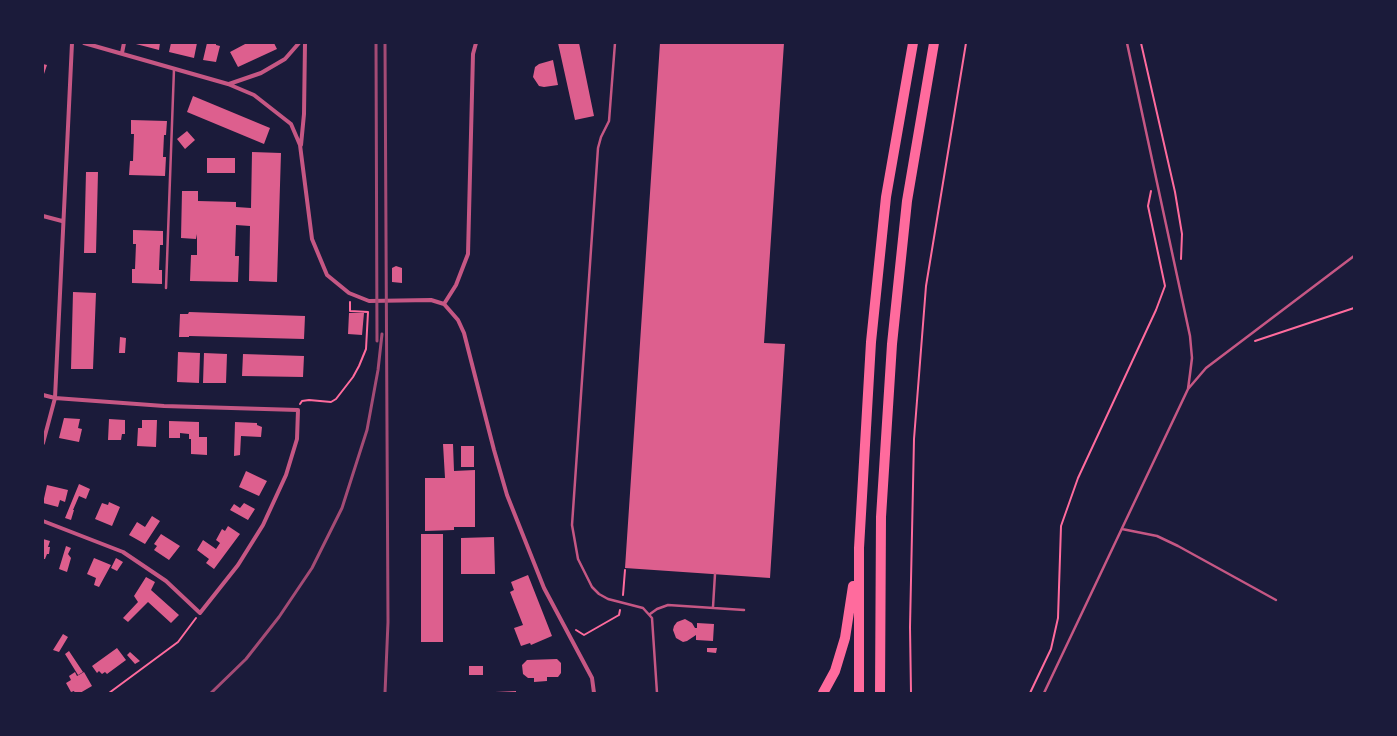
<!DOCTYPE html>
<html>
<head>
<meta charset="utf-8">
<style>
  body { margin:0 }
  #map { position:relative; width:1397px; height:736px; overflow:hidden; background:#1b1b3a; font-family:"Alegreya Sans",sans-serif }
  canvas { display:block }
  .frame { position:absolute; inset:0; border:44px solid #1b1b3a; pointer-events:none }
</style>
</head>
<body>
<div id="map">
<canvas width="1397" height="736"></canvas>
<div class="frame"></div>
</div>
<script>
const c = document.querySelector('canvas').getContext('2d');
c.lineJoin = 'round';
function paint(path, color) { c.fillStyle = color; c.fill(path, 'evenodd'); }
const shape = rows => new Path2D(rows.map(r => 'M' + r).join(''));
function strokePath(path, color, width, dash) { c.strokeStyle = color; c.lineWidth = width; c.lineCap = dash ? 'butt' : 'round'; c.setLineDash(dash || []); c.stroke(path); }
const building = shape([
  [132,43,160,43,159,50],
  [171,43,197,43,194,58,169,52],
  [207,43,216,43,216,45,220,46,216,62,203,60],
  [247,43,274,43,277,49,238,67,230,52],
  [558,43,579,43,594,116,575,120],
  [660,43,784,43,764,343,785,344,770,578,625,568],
  [553,60,558,85,544,87,539,86,533,77,535,67,539,64],
  [43,64,47,65,43,77],
  [193,96,270,128,264,144,187,112],
  [131,120,167,121,166,135,164,135,163,157,166,157,165,176,129,175,130,161,133,161,134,134,131,134],
  [187,131,195,140,185,149,177,139],
  [252,152,281,153,277,282,249,281,250,226,236,225,235,256,239,256,238,282,190,281,191,255,197,255,197,234,196,239,181,238,182,191,198,191,198,201,236,202,236,207,251,208],
  [207,158,235,158,235,173,207,173],
  [86,172,98,172,96,253,84,253],
  [133,230,163,231,163,245,160,245,159,270,162,270,162,284,132,283,132,269,135,269,136,244,133,244],
  [396,266,402,268,402,283,392,282,392,268],
  [73,292,96,293,93,369,71,369],
  [189,312,305,316,304,339,189,336,189,337,179,337,180,314,188,314],
  [349,313,364,313,362,335,348,334],
  [120,337,126,338,125,353,119,353],
  [178,352,200,353,199,383,177,382],
  [204,353,227,354,226,383,203,383],
  [243,354,304,356,303,377,242,376],
  [64,418,80,419,78,428,82,429,79,442,59,438],
  [109,419,125,420,125,434,122,434,121,440,108,440],
  [142,420,157,420,156,447,137,446,138,428,142,428],
  [169,421,199,422,199,437,207,437,207,455,191,454,191,439,189,439,189,434,180,433,180,438,169,438],
  [235,422,257,423,257,425,262,427,261,437,241,436,240,455,234,456],
  [443,444,453,444,454,471,475,470,475,527,454,527,454,530,425,531,425,478,445,478],
  [461,446,474,446,474,467,461,467],
  [246,471,267,481,259,496,239,487],
  [79,484,90,489,86,499,79,496,73,510,74,510,71,520,65,518],
  [47,485,68,490,65,502,60,500,58,507,43,503],
  [109,502,120,507,112,526,95,519,102,503,108,505],
  [244,503,255,509,248,520,230,510,234,504,240,508],
  [152,516,160,521,145,544,129,535,137,522,145,527],
  [228,526,240,534,214,569,206,563,209,559,197,550,203,540,216,549,220,543,216,540,222,529,225,531],
  [161,534,180,546,169,560,154,550,157,546,154,544],
  [421,534,443,534,443,642,421,642],
  [494,537,495,574,461,574,461,538],
  [43,539,50,541,48,547,50,547,49,554,47,554,45,559,43,559],
  [66,546,71,548,68,554,71,558,67,572,59,569],
  [94,558,111,565,99,587,94,585,96,578,87,574],
  [116,558,123,562,117,571,111,568],
  [528,575,552,636,531,645,530,643,521,646,514,628,523,625,510,592,514,590,511,582],
  [146,577,155,582,151,590,179,615,171,623,148,602,128,622,123,618,138,602,134,596],
  [685,619,692,623,695,628,697,628,697,623,714,624,713,641,696,640,696,635,687,641,683,642,676,638,673,630,674,626,677,622],
  [63,634,68,637,59,652,53,650],
  [117,648,126,660,107,674,105,672,102,674,99,671,97,673,92,666],
  [707,648,717,648,716,653,707,652],
  [69,651,83,672,78,675,65,654],
  [130,652,140,661,135,664,127,655],
  [557,659,561,663,561,673,558,677,547,677,547,681,534,682,534,678,528,678,523,674,522,665,527,660],
  [469,666,483,666,483,675,469,675],
  [75,672,77,676,84,672,92,686,80,693,75,693,74,691,71,692,66,683,71,680,69,676],
  [516,691,516,693,495,693,495,692]
]);
const path = shape([
  [1141,43,1175,192,1182,234,1181,259],
  [1255,341,1354,308],
  [300,404,302,401,309,400,331,402,336,399,353,377,359,366,366,349,368,312,350,311,350,302],
  [623,595,625,570],
  [576,630,584,635,619,615,620,610],
  [109,693,178,642,196,618],
  [911,693,910,627,914,439,926,286,966,43],
  [1030,693,1051,649,1058,618,1061,526,1078,478,1156,310,1165,286,1148,206,1151,191]
]);
const service = shape([
  [615,43,609,121,601,137,598,148,572,525,578,559,592,587,599,594,608,599,643,608,652,618,657,693],
  [166,288,174,69],
  [1188,389,1206,368,1354,256],
  [1122,529,1157,536,1178,546,1276,600],
  [713,607,715,574],
  [650,614,657,609,668,605,744,610],
  [1044,693,1188,389,1190,374,1192,358,1190,336,1127,43]
]);
const minor = shape([
  [84,43,228,84,254,95,291,124,300,145,312,239,327,275,349,293,369,301,431,300,444,304],
  [122,53,124,43],
  [229,84,261,73,285,59,299,43],
  [301,145,304,114,305,43],
  [43,216,62,221],
  [444,304,458,320,464,333,494,450,507,495,544,588,592,678,594,693],
  [444,304,456,285,468,254,473,54,476,43],
  [43,395,55,398,164,406,298,410,297,439,286,475,263,525,238,565,200,613,166,581,123,552,43,521],
  [43,443,55,398,72,43]
]);
const motorway = shape([
  [823,693,835,671,845,638,853,586],
  [859,693,859,548,871,342,886,197,913,43],
  [880,693,881,517,892,344,907,201,934,43]
]);
const rail = shape([
  [376,43,377,341],
  [385,43,388,622,385,693],
  [211,693,246,659,279,617,312,568,342,508,367,430,378,370,382,334]
]);
paint(building, '#dd5f8e');
strokePath(path, '#ff6b9d', 2);
strokePath(service, '#c65784', 2.5);
strokePath(minor, '#c65784', 4);
strokePath(motorway, '#ff6b9d', 10);
strokePath(rail, '#a44b75', 3);
</script>
</body>
</html>
